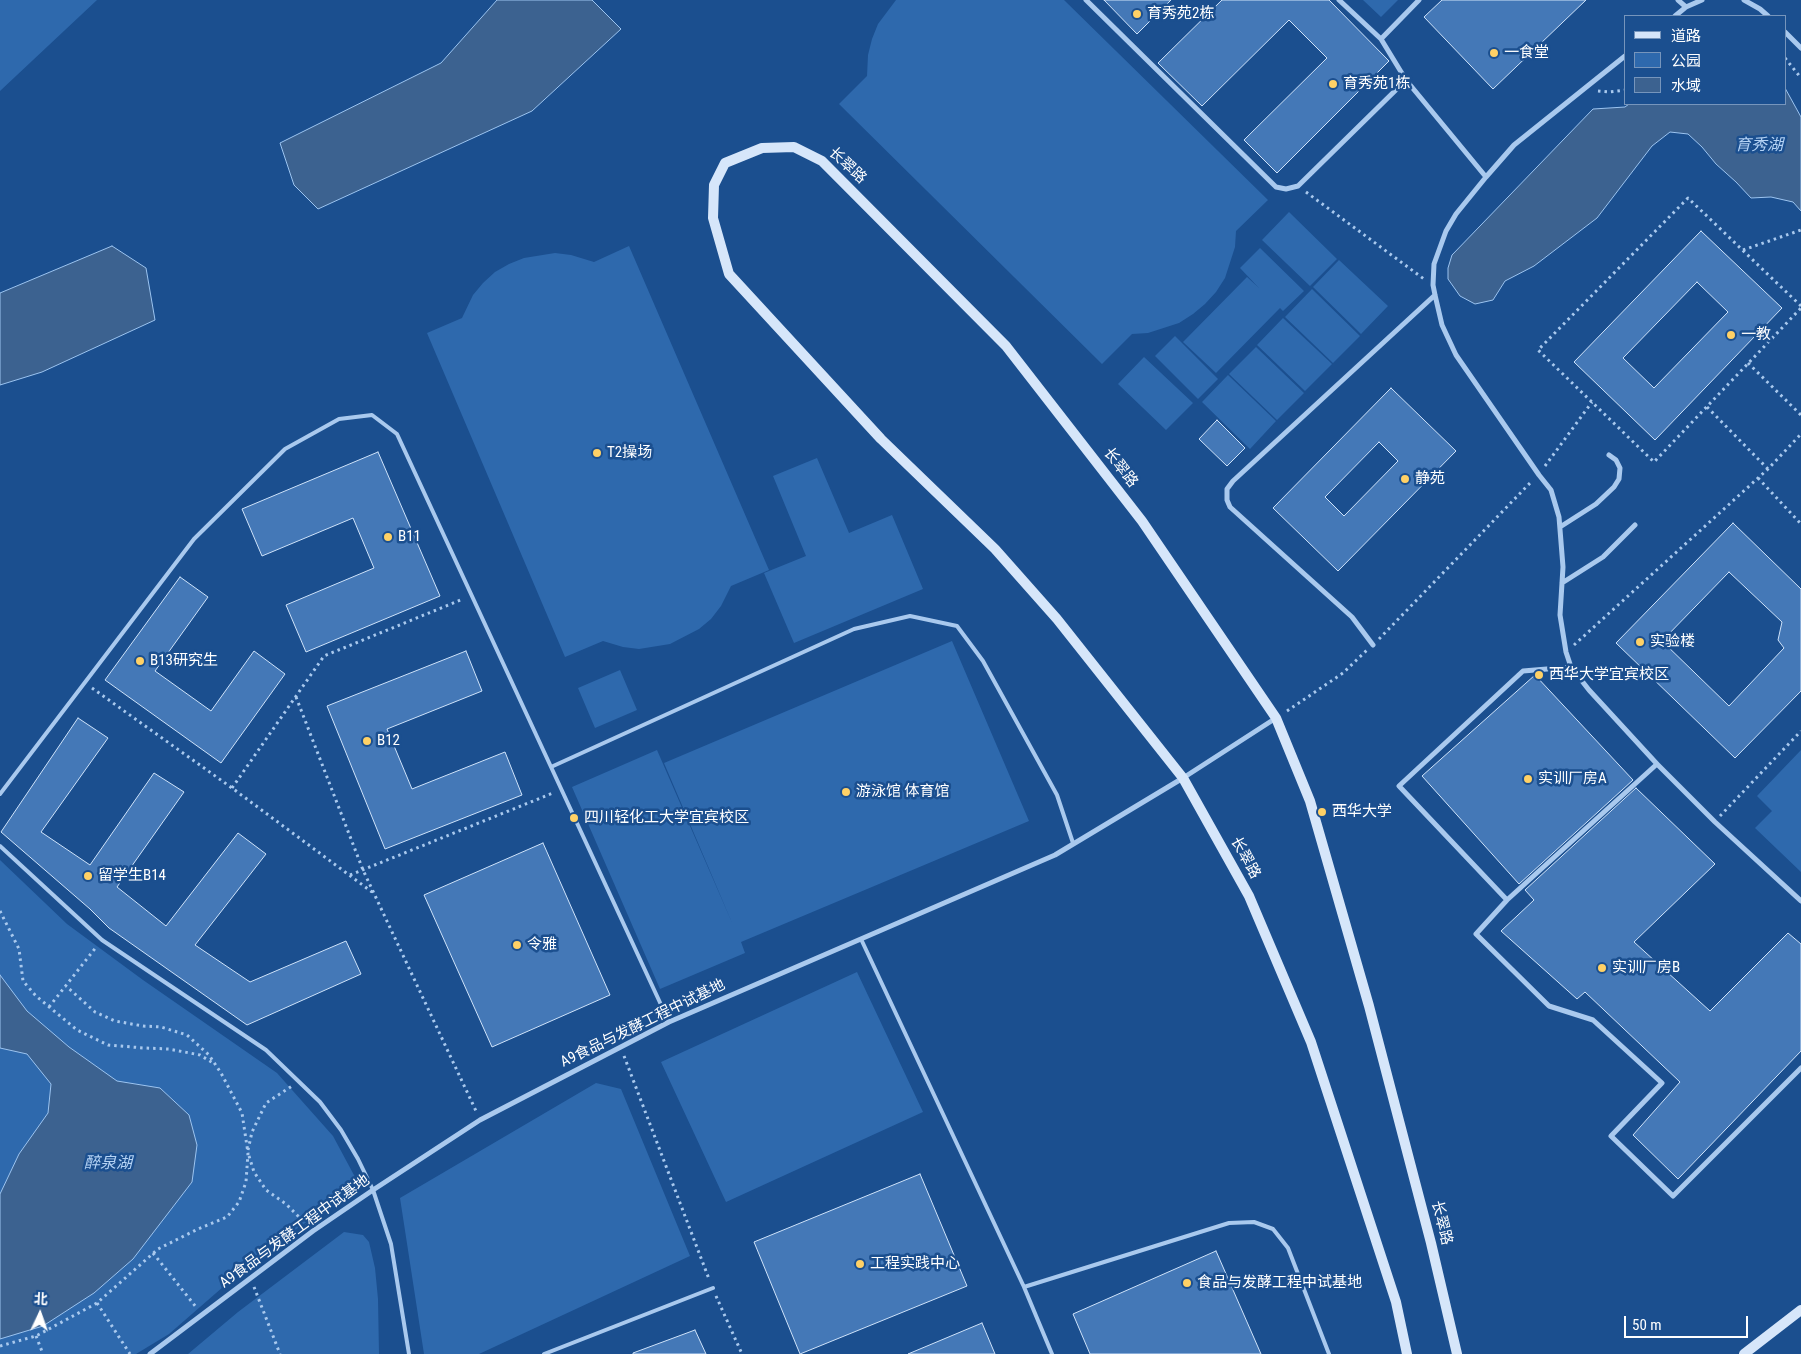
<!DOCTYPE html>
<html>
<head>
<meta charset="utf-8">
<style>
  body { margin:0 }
  #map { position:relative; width:1801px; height:1354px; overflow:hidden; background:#1b4f8f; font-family:"Roboto Condensed","Noto Sans SC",sans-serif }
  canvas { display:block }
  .legend { position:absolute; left:1624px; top:15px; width:162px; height:90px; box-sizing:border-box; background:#1b4f8f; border:1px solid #7695bc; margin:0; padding:6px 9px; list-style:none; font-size:15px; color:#fff }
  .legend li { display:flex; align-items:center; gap:10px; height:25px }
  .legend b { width:25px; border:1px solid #7695bc }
  .north { position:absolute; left:15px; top:1289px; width:50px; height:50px; -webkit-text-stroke:4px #1b4f8f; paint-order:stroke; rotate:3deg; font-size:14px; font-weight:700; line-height:20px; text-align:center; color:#fff }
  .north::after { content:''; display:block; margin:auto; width:18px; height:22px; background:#fff; clip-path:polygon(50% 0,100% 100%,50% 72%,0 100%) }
  .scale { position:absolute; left:1624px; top:1316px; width:124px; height:22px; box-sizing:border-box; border:2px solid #fff; border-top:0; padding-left:6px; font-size:15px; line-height:18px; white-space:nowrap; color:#fff; -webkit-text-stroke:4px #1b4f8f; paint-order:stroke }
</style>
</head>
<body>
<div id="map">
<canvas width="1801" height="1354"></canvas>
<ul class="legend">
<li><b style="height:6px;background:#d6e6fa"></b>道路</li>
<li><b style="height:14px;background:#2e69ad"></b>公园</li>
<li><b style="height:14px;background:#3c6290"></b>水域</li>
</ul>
<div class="north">北</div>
<div class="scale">50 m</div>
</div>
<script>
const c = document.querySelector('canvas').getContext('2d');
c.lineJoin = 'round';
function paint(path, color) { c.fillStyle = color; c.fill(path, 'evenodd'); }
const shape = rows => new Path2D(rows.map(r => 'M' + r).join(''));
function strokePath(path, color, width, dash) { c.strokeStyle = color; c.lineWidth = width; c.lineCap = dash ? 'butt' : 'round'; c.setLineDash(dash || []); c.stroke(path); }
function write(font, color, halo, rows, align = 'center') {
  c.font = font + ' "Roboto Condensed","Noto Sans SC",sans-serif'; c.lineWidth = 5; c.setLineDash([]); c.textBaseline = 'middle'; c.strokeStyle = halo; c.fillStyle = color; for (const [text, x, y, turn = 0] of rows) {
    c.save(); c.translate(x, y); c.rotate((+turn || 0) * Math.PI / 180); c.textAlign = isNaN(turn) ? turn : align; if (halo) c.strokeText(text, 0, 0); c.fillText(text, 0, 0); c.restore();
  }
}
const green = shape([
  [0,0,97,0,0,91],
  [896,0,1064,0,1268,200,1236,231,1235,247,1225,278,1216,292,1205,304,1193,314,1179,323,1148,333,1132,334,1102,364,839,104,867,76,868,55,872,39,878,24],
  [1363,0,1398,0,1381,17],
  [1289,212,1337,259,1310,286,1262,240],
  [629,246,769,570,731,586,721,606,711,619,699,629,670,644,639,649,623,647,603,641,565,657,427,333,462,318,473,295,483,283,495,272,509,264,524,258,555,253,571,255,594,262],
  [1260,248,1304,291,1283,311,1280,308,1216,373,1183,342,1247,277,1259,288,1240,268],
  [1339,260,1388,306,1361,334,1313,287],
  [1312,289,1360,336,1333,363,1285,317],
  [1283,318,1332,364,1305,391,1257,345],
  [1175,336,1218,379,1198,399,1155,356],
  [1256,347,1304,393,1277,420,1229,374],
  [1144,357,1193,403,1166,430,1118,384],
  [1228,375,1276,421,1250,449,1202,402],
  [817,458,849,533,892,515,923,589,794,643,764,573,806,556,773,476],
  [952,641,1029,821,741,942,745,953,660,989,572,787,657,750,733,925,664,763],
  [620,670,637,710,595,728,578,688],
  [1801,750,1801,872,1755,828,1772,811,1757,796],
  [0,860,67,924,143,980,277,1073,333,1136,355,1177,344,1196,262,1253,169,1334,136,1354,0,1354],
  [857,972,923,1112,726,1202,661,1062],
  [596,1083,621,1089,690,1256,479,1354,424,1354,400,1198],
  [344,1232,363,1235,369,1242,375,1268,378,1299,379,1354,188,1354,238,1312]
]);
const water = shape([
  [497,0,592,0,621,29,532,111,318,209,294,185,280,143,441,63,497,0],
  [1785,88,1801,117,1801,211,1793,202,1771,197,1751,198,1736,182,1716,164,1702,147,1688,134,1670,132,1652,146,1597,218,1534,266,1505,281,1493,300,1475,304,1460,296,1448,279,1448,268,1452,255,1593,109,1625,107,1629,104,1785,104,1785,88],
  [112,246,146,268,155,320,42,372,0,385,0,293,112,246],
  [0,975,27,1011,69,1047,117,1081,160,1088,189,1115,197,1145,192,1182,133,1259,94,1293,43,1326,0,1339,0,1194,19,1154,48,1113,51,1084,27,1054,0,1048,0,975]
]);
const building = shape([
  [1104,0,1171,0,1137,34,1104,0],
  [1222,0,1329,0,1389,61,1277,173,1244,140,1327,58,1289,20,1202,106,1158,63,1222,0],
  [1442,0,1586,0,1493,89,1424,17,1442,0],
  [1701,231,1782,308,1655,440,1574,362,1701,231],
  [1697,282,1728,312,1654,388,1623,358,1697,282],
  [1391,388,1456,451,1338,571,1273,508,1391,388],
  [1379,442,1398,461,1344,516,1325,497,1379,442],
  [1217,420,1245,448,1227,466,1199,439,1217,420],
  [378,452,440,596,306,652,286,605,374,568,353,518,262,556,242,509,378,452],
  [1733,523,1801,589,1801,691,1735,758,1616,643,1733,523],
  [1729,572,1782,622,1778,640,1784,648,1729,706,1662,641,1729,572],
  [180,577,208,597,155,671,211,711,254,651,285,674,221,763,105,680,180,577],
  [466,651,482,691,387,729,412,789,505,752,522,795,385,849,327,706,466,651],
  [1535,675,1633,780,1519,884,1422,776,1535,675],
  [78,718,108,738,41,832,90,865,154,773,184,792,117,887,166,926,238,833,266,854,195,945,250,982,346,941,361,974,247,1025,109,928,90,909,1,832,78,718],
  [1636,788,1715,864,1634,942,1710,1011,1788,933,1801,944,1801,1051,1678,1179,1633,1135,1680,1082,1585,992,1577,999,1501,931,1534,900,1525,890,1636,788],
  [543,843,610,995,492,1047,424,895,543,843],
  [920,1174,967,1286,800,1354,754,1242,920,1174],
  [1216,1251,1261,1354,1090,1354,1073,1314,1216,1251],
  [982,1323,995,1354,908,1354,982,1323],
  [695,1330,706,1354,633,1354,633,1353,695,1330]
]);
const path = shape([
  [1785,58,1801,78],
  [1598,91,1609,92,1625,90],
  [1306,192,1424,279],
  [1743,250,1801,230],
  [1801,306,1688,198,1538,350,1654,462,1801,308],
  [1748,363,1801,415],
  [1707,407,1768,469],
  [1545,466,1592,402],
  [1758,478,1801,524],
  [1379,639,1531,482],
  [1574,645,1768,469,1801,434],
  [92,688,232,788,372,892],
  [296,697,363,870,476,1111],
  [1287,711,1343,673,1367,650],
  [232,788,324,656,463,599],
  [1720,816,1801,731],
  [350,875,553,793],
  [0,911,19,949,23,981,36,996,77,1030,108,1045,144,1048,169,1049,200,1055,213,1063],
  [49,1007,97,946],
  [624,1056,709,1279],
  [248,1150,252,1132,266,1103,292,1086],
  [249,1156,254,1172,266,1190,286,1204,306,1224],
  [153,1253,196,1307],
  [254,1287,280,1354],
  [716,1296,742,1354],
  [97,1303,130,1354],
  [36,1336,43,1354],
  [0,1346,36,1336,97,1303,158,1249,198,1229,227,1217,239,1202,246,1182,248,1153,242,1113,221,1073,209,1055,187,1035,161,1027,143,1026,115,1021,95,1012,66,986]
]);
const service = shape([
  [551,767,854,629,910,616,957,626,983,661,1057,795,1073,843],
  [0,794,194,539,285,449,339,419,372,415,397,434,669,1022],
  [0,846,102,940,266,1050,320,1102,341,1130,358,1159,373,1190,391,1244,409,1354],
  [861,939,1024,1287,1052,1354],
  [1024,1287,1229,1223,1254,1222,1273,1229,1288,1248,1329,1354],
  [544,1354,713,1288]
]);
const minor = shape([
  [1086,0,1276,187,1286,189,1298,186,1406,80],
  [1339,0,1381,39,1419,0],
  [1678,0,1686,7],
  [1744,0,1760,9,1768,16],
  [1675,16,1686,7,1702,0],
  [1785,32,1801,48],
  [1381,39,1406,80,1486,177],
  [1625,56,1514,145,1486,177,1456,214,1446,231,1434,264,1433,285,1435,295,1442,325,1456,355,1539,475,1551,490,1559,517,1563,567,1560,615,1566,652,1571,667,1589,690,1657,764,1715,822,1801,901],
  [1560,527,1596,504,1614,487,1619,479,1620,468,1616,460,1609,455],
  [1562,583,1603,557,1635,525],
  [1373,645,1352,617,1230,507,1227,500,1227,489,1233,481,1435,295],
  [1571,667,1523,671,1399,786,1507,900,1476,934,1549,1006,1593,1020,1662,1083,1611,1136,1673,1196,1801,1068],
  [1507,900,1657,764],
  [150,1354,313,1231,373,1190,480,1120,669,1022,1055,855,1183,778,1276,718]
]);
const secondary = shape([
  [1407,1354,1396,1302,1311,1042,1249,896,1183,778,1057,619,995,549,881,439,729,274,713,218,714,185,725,163,762,148,794,147,822,161,1006,346,1142,521,1276,718,1310,801,1369,1006,1431,1243,1457,1354],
  [1744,1354,1801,1310]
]);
const markers = [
  [1137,14,5,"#ffd166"],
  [1494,53,5,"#ffd166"],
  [1333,84,5,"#ffd166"],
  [1731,335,5,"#ffd166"],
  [597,453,5,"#ffd166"],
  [1405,479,5,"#ffd166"],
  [388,537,5,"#ffd166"],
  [1640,642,5,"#ffd166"],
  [140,661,5,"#ffd166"],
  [1539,675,5,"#ffd166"],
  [367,741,5,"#ffd166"],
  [1528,779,5,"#ffd166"],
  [846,792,5,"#ffd166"],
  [1322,812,5,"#ffd166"],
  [574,818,5,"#ffd166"],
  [88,876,5,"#ffd166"],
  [517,945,5,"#ffd166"],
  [1602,968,5,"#ffd166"],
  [860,1264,5,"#ffd166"],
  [1187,1283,5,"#ffd166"]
];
const poiNames = [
  ["育秀苑2栋",1147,14],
  ["一食堂",1504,53],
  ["育秀苑1栋",1343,84],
  ["一教",1741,335],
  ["T2操场",607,453],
  ["静苑",1415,479],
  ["B11",398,537],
  ["实验楼",1650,642],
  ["B13研究生",150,661],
  ["西华大学宜宾校区",1549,675],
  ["B12",377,741],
  ["实训厂房A",1538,779],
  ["游泳馆 体育馆",856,792],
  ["西华大学",1332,812],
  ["四川轻化工大学宜宾校区",584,818],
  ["留学生B14",98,876],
  ["令雅",527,945],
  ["实训厂房B",1612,968],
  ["工程实践中心",870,1264],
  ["食品与发酵工程中试基地",1197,1283]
];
const streetNames = [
  ["长翠路",847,166,43],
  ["长翠路",1120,468,52],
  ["长翠路",1245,858,61],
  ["A9食品与发酵工程中试基地",643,1024,-26],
  ["长翠路",1441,1223,76],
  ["A9食品与发酵工程中试基地",295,1232,-36]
];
const waterNames = [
  ["育秀湖",1759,146],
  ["醉泉湖",108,1164]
];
paint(green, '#2e69ad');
paint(water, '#3c6290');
strokePath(water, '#9cc4f0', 1);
paint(building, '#4478b7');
strokePath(building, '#cfe3fa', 1);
strokePath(path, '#a9c9ee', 3, [2.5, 4]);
strokePath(service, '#a9c9ee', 4);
strokePath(minor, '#a9c9ee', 5);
strokePath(secondary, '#d6e6fa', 10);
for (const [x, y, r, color] of markers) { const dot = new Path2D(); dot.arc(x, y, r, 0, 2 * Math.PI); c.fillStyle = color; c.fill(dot); strokePath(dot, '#1b4f8f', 2); }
write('15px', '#fff', '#1b4f8f', poiNames, 'left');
write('15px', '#fff', '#1b4f8f', streetNames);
write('italic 16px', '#b5d3f5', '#1b4f8f', waterNames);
</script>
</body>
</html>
